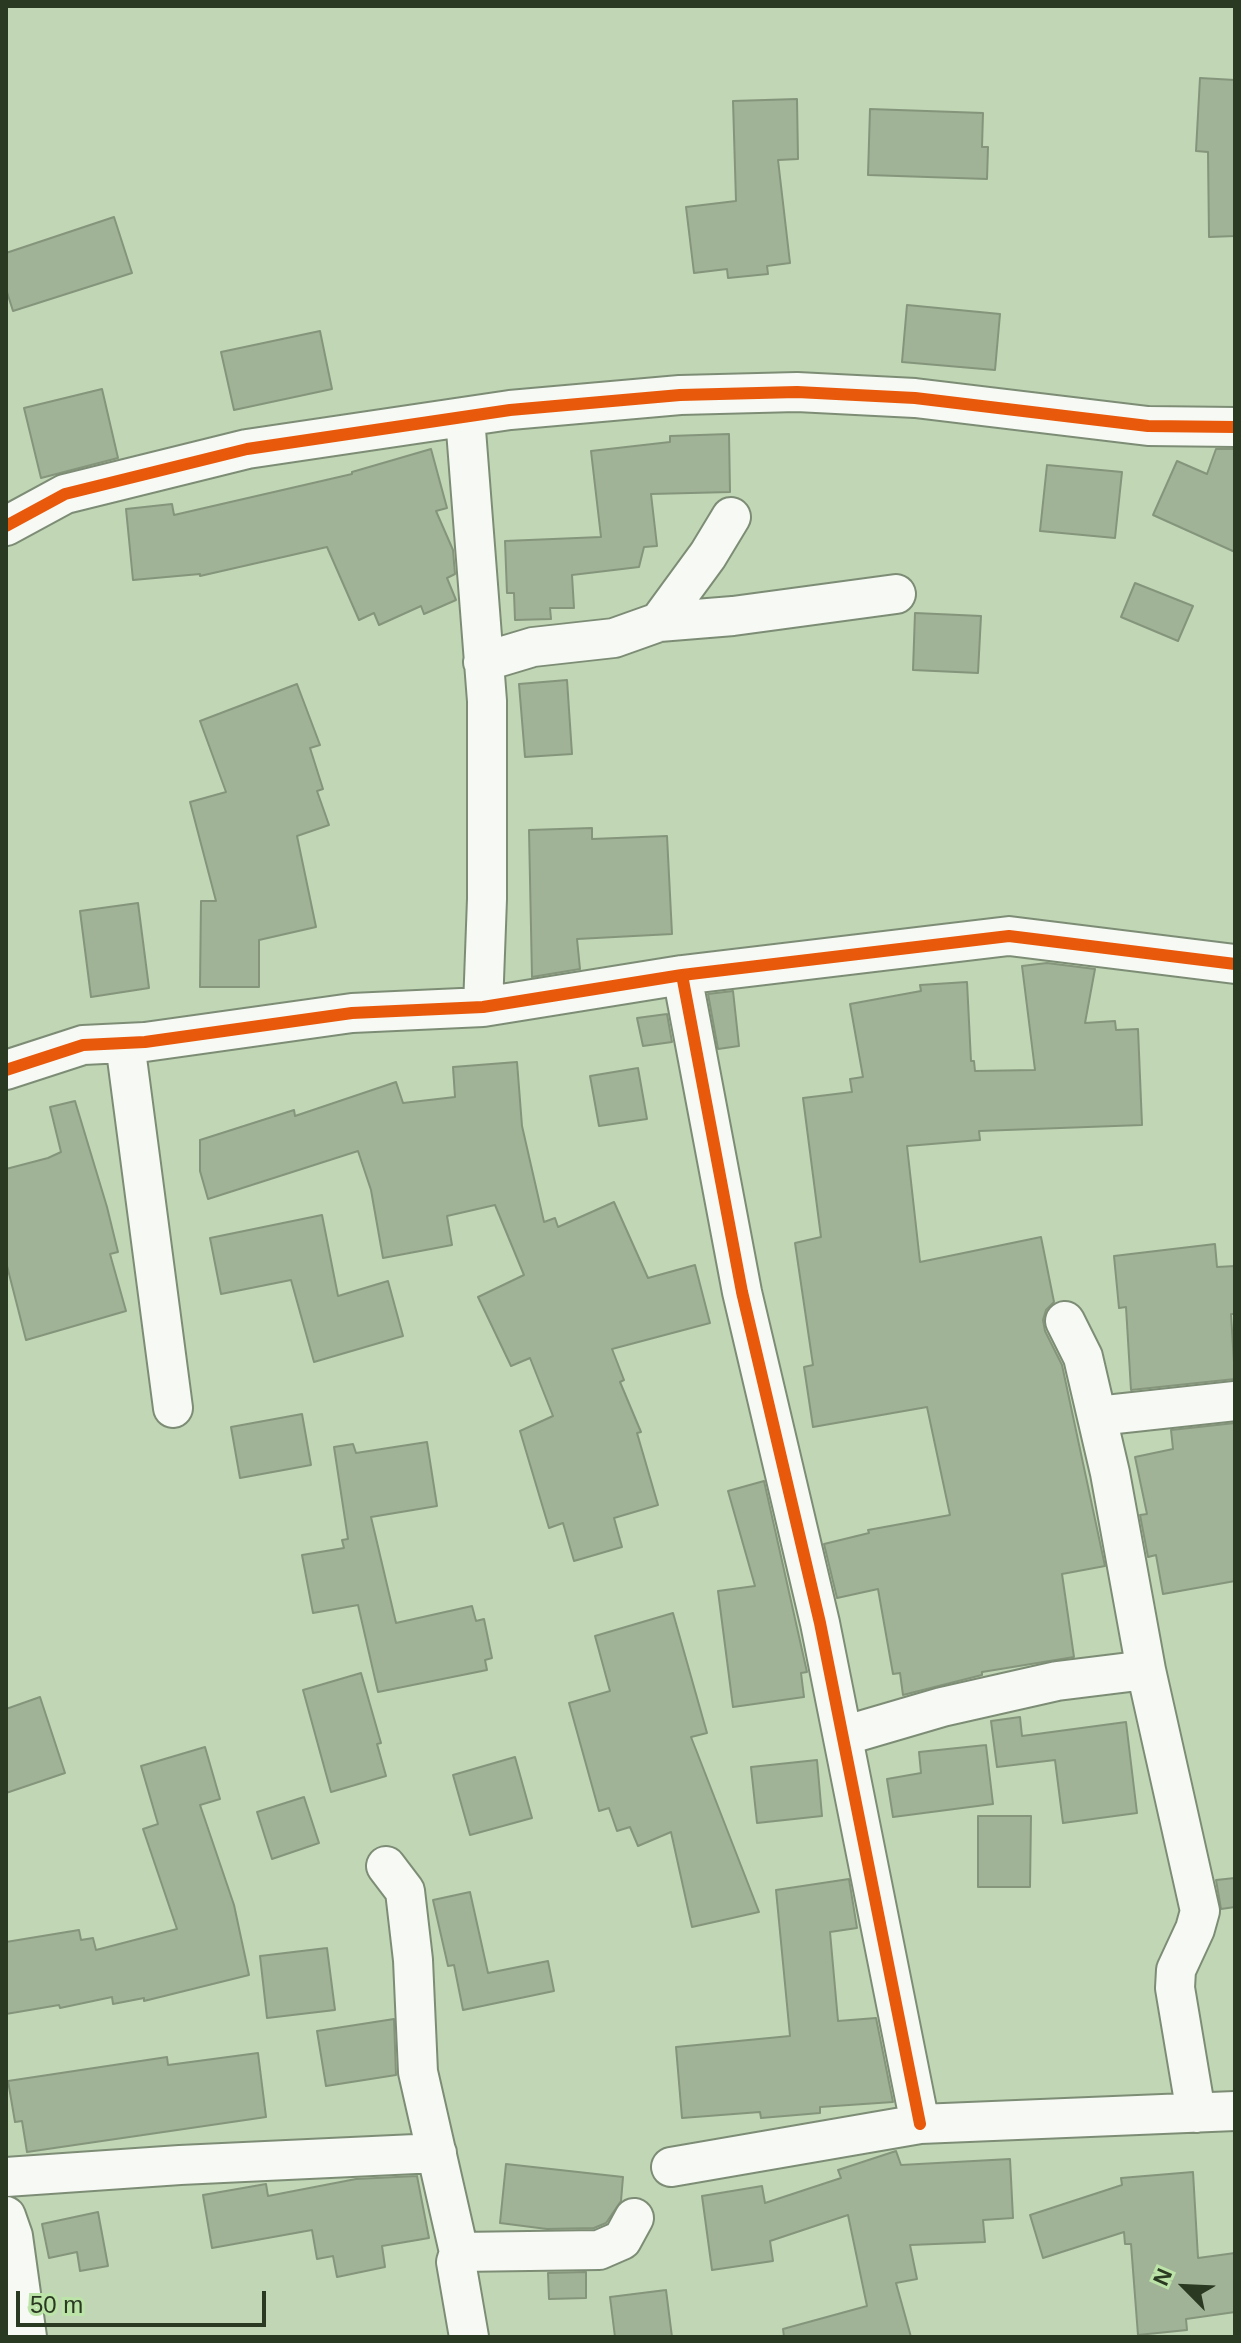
<!DOCTYPE html>
<html>
<head>
<meta charset="utf-8">
<style>
  body { margin:0 }
  #map { position:relative; width:1241px; height:2343px; overflow:hidden; background:#c0d6b5; font-family:Helvetica,sans-serif }
  canvas { display:block }
  .frame { position:absolute; inset:0; border:8px solid #2a3921; pointer-events:none }
  .north { position:absolute; left:1145px; top:2247px; width:80px; height:80px; -webkit-text-stroke:6px #bce3a8; paint-order:stroke; rotate:294deg; font-size:22px; font-weight:700; line-height:32px; text-align:center; color:#2a3921 }
  .north::after { content:''; display:block; margin:auto; width:28px; height:36px; background:#2a3921; clip-path:polygon(50% 0,100% 100%,50% 72%,0 100%) }
  .scale { position:absolute; left:16px; top:2291px; width:250px; height:36px; box-sizing:border-box; border:4px solid #2a3921; border-top:0; padding-left:10px; font-size:24px; line-height:28px; white-space:nowrap; color:#2a3921; -webkit-text-stroke:6px #bce3a8; paint-order:stroke }
</style>
</head>
<body>
<div id="map">
<canvas width="1241" height="2343"></canvas>
<div class="frame"></div>
<div class="north">N</div>
<div class="scale">50 m</div>
</div>
<script>
const c = document.querySelector('canvas').getContext('2d');
c.lineJoin = 'round';
function paint(path, color) { c.fillStyle = color; c.fill(path, 'evenodd'); }
const shape = rows => new Path2D(rows.map(r => 'M' + r).join(''));
function strokePath(path, color, width, dash) { c.strokeStyle = color; c.lineWidth = width; c.lineCap = dash ? 'butt' : 'round'; c.setLineDash(dash || []); c.stroke(path); }
const building = shape([
  [1200,78,1235,80,1235,236,1209,237,1208,152,1196,151,1200,78],
  [797,99,798,159,778,160,790,263,767,266,768,274,728,278,727,269,694,273,686,207,736,201,733,101,797,99],
  [870,109,983,113,982,147,988,147,987,179,868,175,870,109],
  [114,217,132,273,13,311,6,289,6,253,114,217],
  [907,305,1000,314,995,370,902,362,907,305],
  [320,331,332,389,234,410,221,352,320,331],
  [102,389,118,458,41,478,24,408,102,389],
  [729,434,730,492,651,494,657,546,644,547,639,567,572,575,574,608,550,608,551,619,515,620,514,593,507,593,505,541,601,537,591,451,670,442,670,436,729,434],
  [431,449,447,508,436,511,453,550,455,574,447,578,456,600,424,614,421,606,379,625,374,613,359,620,327,547,200,576,200,574,133,580,126,509,172,504,174,515,352,474,352,472,431,449],
  [1216,449,1235,449,1235,552,1153,515,1177,461,1207,474,1216,449],
  [1047,465,1122,472,1115,538,1040,531,1047,465],
  [1135,583,1193,606,1178,641,1121,617,1135,583],
  [915,613,981,616,978,673,913,670,915,613],
  [567,680,572,754,525,757,519,684,567,680],
  [297,684,320,745,310,748,323,789,317,791,329,825,297,836,316,927,259,940,259,987,200,987,201,901,216,901,190,802,226,792,200,721,297,684],
  [592,828,592,839,667,836,672,934,577,939,580,969,532,977,529,830,592,828],
  [138,903,149,988,91,997,80,911,138,903],
  [1047,963,1095,969,1085,1023,1115,1021,1116,1030,1138,1029,1142,1125,979,1131,980,1140,907,1146,920,1262,1041,1237,1054,1302,1046,1310,1043,1320,1045,1331,1062,1365,1105,1566,1062,1574,1074,1657,982,1672,982,1675,903,1695,900,1673,893,1674,878,1589,837,1598,824,1544,869,1533,868,1530,950,1515,927,1407,813,1427,804,1367,813,1365,795,1243,821,1237,803,1098,852,1092,850,1079,863,1077,850,1004,921,991,920,985,967,982,971,1061,974,1061,975,1071,1035,1070,1022,966,1047,963],
  [733,991,739,1046,718,1049,708,994,733,991],
  [667,1014,672,1042,643,1046,637,1018,667,1014],
  [517,1062,522,1126,544,1222,555,1218,558,1227,614,1202,648,1278,695,1265,710,1323,612,1349,624,1380,620,1382,641,1432,637,1433,658,1505,614,1518,622,1547,574,1561,563,1523,549,1528,520,1431,553,1416,530,1358,511,1366,478,1297,524,1275,495,1205,447,1216,452,1245,383,1258,371,1190,358,1151,208,1199,200,1171,200,1140,294,1110,295,1116,396,1082,403,1103,455,1097,453,1067,517,1062],
  [638,1068,647,1119,599,1126,590,1076,638,1068],
  [75,1101,107,1207,118,1252,110,1254,126,1311,26,1340,6,1262,6,1169,48,1158,61,1152,50,1107,75,1101],
  [322,1215,338,1296,388,1281,403,1336,314,1362,291,1280,221,1294,210,1238,322,1215],
  [1215,1244,1217,1267,1235,1266,1235,1314,1231,1314,1235,1379,1131,1390,1126,1307,1119,1308,1114,1256,1215,1244],
  [302,1414,311,1465,240,1478,231,1427,302,1414],
  [1235,1423,1235,1581,1163,1594,1156,1555,1148,1557,1140,1515,1147,1514,1135,1457,1173,1449,1171,1430,1235,1423],
  [427,1442,437,1506,371,1517,396,1623,472,1606,476,1621,484,1619,492,1658,485,1660,487,1670,378,1692,358,1605,313,1613,302,1555,344,1548,342,1540,348,1539,334,1447,353,1444,356,1453,427,1442],
  [764,1481,807,1672,801,1673,804,1697,733,1707,718,1591,755,1586,728,1491,764,1481],
  [673,1613,707,1733,691,1737,759,1912,692,1927,671,1832,638,1846,630,1827,617,1831,609,1808,599,1811,569,1703,610,1691,595,1636,673,1613],
  [361,1673,381,1743,377,1744,386,1776,331,1792,303,1690,361,1673],
  [40,1697,65,1773,6,1793,6,1709,40,1697],
  [1020,1717,1022,1736,1126,1722,1137,1813,1063,1823,1055,1760,997,1767,991,1721,1020,1717],
  [986,1745,993,1804,893,1817,887,1779,921,1773,919,1752,986,1745],
  [205,1747,220,1799,200,1805,234,1905,249,1975,144,2001,144,1998,113,2004,112,1997,60,2008,59,2005,6,2014,6,1942,79,1930,81,1940,93,1938,96,1950,177,1929,143,1829,158,1824,141,1766,205,1747],
  [515,1757,532,1818,470,1835,453,1775,515,1757],
  [817,1760,822,1816,757,1823,751,1767,817,1760],
  [304,1797,319,1843,272,1859,257,1812,304,1797],
  [978,1816,1031,1816,1030,1887,978,1887,978,1816],
  [1235,1878,1235,1907,1221,1909,1216,1880,1235,1878],
  [849,1879,857,1928,830,1932,838,2021,876,2018,893,2102,820,2107,820,2113,761,2118,760,2112,682,2118,676,2047,790,2036,776,1890,849,1879],
  [470,1892,488,1973,548,1961,554,1991,463,2010,454,1965,448,1966,433,1900,470,1892],
  [327,1948,335,2010,267,2018,260,1956,327,1948],
  [394,2019,396,2075,326,2086,317,2031,394,2019],
  [258,2053,266,2117,27,2152,22,2121,15,2122,8,2081,167,2057,168,2065,258,2053],
  [896,2151,901,2165,1010,2159,1013,2218,983,2220,985,2242,910,2245,917,2279,896,2283,911,2337,784,2337,783,2329,867,2306,848,2215,770,2241,773,2261,712,2270,702,2196,762,2186,765,2203,841,2178,838,2170,896,2151],
  [506,2164,623,2177,621,2201,606,2223,594,2228,547,2229,500,2223,506,2164],
  [1193,2172,1198,2258,1235,2253,1235,2312,1186,2319,1187,2330,1138,2335,1131,2244,1125,2244,1124,2232,1043,2258,1030,2215,1122,2185,1121,2178,1193,2172],
  [417,2176,429,2238,382,2246,385,2267,337,2277,333,2256,317,2259,312,2230,212,2248,203,2195,266,2184,268,2196,356,2179,417,2176],
  [98,2212,108,2266,80,2271,77,2252,49,2258,42,2224,98,2212],
  [586,2272,586,2298,549,2299,548,2273,586,2272],
  [666,2290,672,2337,615,2337,610,2297,666,2290]
]);
const minor = shape([
  [465,417,487,701,487,899,483,1007],
  [6,526,65,494,247,449,510,410,680,395,797,392,915,398,1148,426,1235,427],
  [659,622,733,616,896,594],
  [483,662,533,647,614,638,659,622,708,555,731,517],
  [682,975,742,1292,820,1623,920,2124],
  [125,1043,173,1408],
  [6,1070,83,1045,145,1042,352,1013,483,1007,682,975,1009,936,1235,964],
  [1065,1321,1083,1357,1110,1473,1146,1670,1200,1911,1195,1929,1176,1970,1175,1988,1196,2113],
  [1097,1416,1235,1401],
  [843,1736,942,1707,1057,1681,1146,1670],
  [386,1866,405,1891,413,1960,418,2072,459,2252,456,2262,469,2337],
  [671,2167,920,2124,1235,2111],
  [6,2177,180,2165,437,2153],
  [6,2216,13,2236,27,2337],
  [459,2252,599,2250,622,2240,634,2218]
]);
const cycleway = shape([
  [6,526,65,494,247,449,510,410,680,395,797,392,915,398,1148,426,1235,427],
  [682,975,742,1292,820,1623,920,2124],
  [6,1070,83,1045,145,1042,352,1013,483,1007,682,975,1009,936,1235,964]
]);
paint(building, '#a0b397');
strokePath(building, '#84957b', 2);
strokePath(minor, '#7d8d75', 42);
strokePath(minor, '#f6f9f4', 38);
strokePath(cycleway, '#e8590c', 12);
</script>
</body>
</html>
